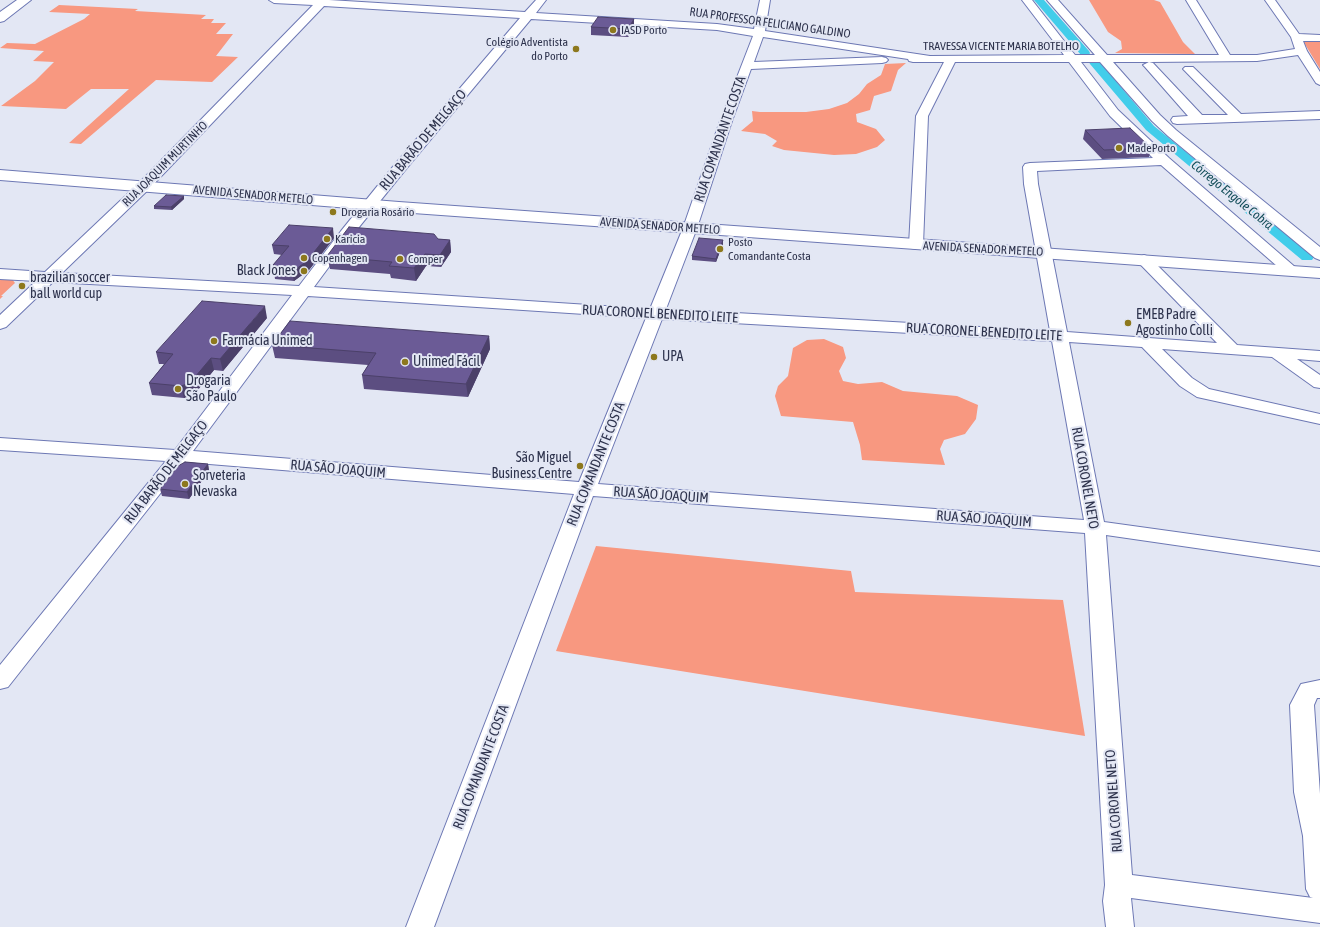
<!DOCTYPE html>
<html>
<head>
<meta charset="utf-8">
<style>
  body { margin:0 }
  canvas { display:block; background:#e3e7f4 }
</style>
</head>
<body>
<canvas width="1320" height="927"></canvas>
<script>
const c = document.querySelector('canvas').getContext('2d');
c.lineJoin = 'round';
function paint(path, color) { c.fillStyle = color; c.fill(path, 'evenodd'); }
const shape = rows => new Path2D(rows.map(r => 'M' + r).join(''));
function strokePath(path, color, width, dash) { c.strokeStyle = color; c.lineWidth = width; c.lineCap = dash ? 'butt' : 'round'; c.setLineDash(dash || []); c.stroke(path); }
function write(font, color, halo, rows, align = 'center') {
  c.font = font + ' "Asap Condensed",sans-serif'; c.lineWidth = 4; c.setLineDash([]); c.textBaseline = 'middle'; c.strokeStyle = halo; c.fillStyle = color; for (const [text, x, y, turn = 0] of rows) {
    c.save(); c.translate(x, y); c.rotate((+turn || 0) * Math.PI / 180); c.textAlign = isNaN(turn) ? turn : align; if (halo) c.strokeText(text, 0, 0); c.fillText(text, 0, 0); c.restore();
  }
}
const green = shape([
  [1089,0,1154,0,1160,2,1183,42,1195,54,1115,53,1122,49,1121,41,1108,32],
  [59,5,138,9,135,11,206,15,201,19,214,19,211,23,226,23,216,34,233,34,216,56,238,57,212,82,156,80,81,144,69,143,129,89,91,89,66,109,1,106,35,81,54,62,33,61,44,51,0,48,7,43,35,44,84,19,90,14,49,12],
  [1320,40,1320,69,1303,41],
  [906,63,898,70,891,91,874,96,870,110,856,114,857,122,876,129,885,140,877,147,856,154,834,155,784,150,772,146,777,141,765,134,741,131,753,121,752,111,760,112,806,112,829,109,847,103,859,94,867,84,881,75,885,64],
  [0,278,12,279,15,283,1,296,3,296,0,299],
  [824,339,843,347,846,358,839,371,843,381,858,384,882,382,903,391,957,396,978,405,976,419,965,434,944,440,940,449,945,465,862,460,860,445,853,422,781,416,775,396,778,386,788,376,793,348,807,340],
  [596,546,851,571,855,592,1063,600,1085,736,556,651]
]);
const canal = shape([
  [1034,0,1044,0,1089,51,1090,53,1089,55,1081,55,1034,0],
  [1094,59,1098,60,1154,126,1312,254,1314,257,1312,260,1302,260,1146,130,1090,64,1089,62,1094,59]
]);
const minor = shape([
  [269,0,329,0,525,12,536,0,546,0,536,13,717,24,754,29,760,0,770,0,765,31,930,56,1064,55,1022,0,1032,0,1075,55,1095,55,1047,0,1058,0,1107,55,1219,55,1186,0,1196,0,1230,55,1257,55,1295,49,1291,37,1265,0,1275,0,1299,34,1320,35,1320,41,1303,41,1307,51,1320,72,1320,85,1316,83,1298,55,1257,61,1149,62,1153,63,1202,115,1228,115,1185,71,1183,69,1185,67,1193,67,1241,114,1320,111,1320,119,1177,124,1173,123,1171,120,1173,117,1188,116,1145,67,1143,65,1149,62,1113,62,1160,115,1176,130,1320,247,1320,260,1315,258,1168,136,1152,121,1100,62,1081,62,1118,110,1169,158,1295,267,1298,270,1295,273,1290,275,1285,273,1161,165,1037,171,1038,184,1067,332,1217,343,1139,263,1136,260,1139,257,1144,255,1149,257,1237,345,1320,351,1320,361,1297,359,1320,375,1320,388,1314,387,1272,357,1162,349,1192,378,1209,389,1320,414,1320,424,1197,397,1180,386,1142,347,1069,342,1104,522,1320,552,1320,566,1106,535,1132,875,1313,898,1310,897,1306,889,1303,836,1294,792,1290,705,1301,684,1320,680,1320,698,1317,698,1314,705,1320,794,1320,923,1131,898,1134,927,1106,927,1103,901,1105,885,1085,533,593,496,434,927,406,927,574,494,185,462,8,687,0,689,0,665,166,461,0,450,0,438,175,450,292,295,53,282,6,327,0,329,0,315,36,281,0,279,0,269,45,272,139,183,313,5,274,3,269,0],
  [324,6,520,18,396,163,341,231,299,286,62,273,149,189,324,6],
  [531,19,717,30,753,36,720,121,683,228,650,309,314,287,351,237,406,169,531,19],
  [763,37,908,59,909,61,913,62,944,62,916,116,909,245,911,248,916,249,921,248,923,245,928,116,955,62,1069,62,1110,116,1153,158,1030,163,1025,164,1023,167,1024,184,1050,331,666,309,697,228,732,121,751,69,882,63,886,62,888,60,886,58,882,57,754,62,763,37],
  [308,296,646,318,579,482,193,451,308,296],
  [662,319,1052,341,1084,520,598,484,662,319]
]);
const major = shape([
  [17,0,31,0,4,21,0,22,0,12,17,0],
  [0,170,399,202,1320,268,1320,278,399,212,0,180,0,170]
]);
const wall = shape([
  [634,19,634,27,628,37,591,35,591,27],
  [1085,130,1151,148,1149,157,1102,159,1083,139],
  [184,196,184,199,172,210,154,209,154,206],
  [334,238,309,270,294,281,275,279,273,265,282,255,274,254,272,245],
  [438,239,450,240,451,252,441,267,426,266,416,281,391,278,390,274,330,269,327,256],
  [723,240,723,244,716,262,692,260,692,256],
  [267,318,223,371,214,370,193,396,184,398,152,395,149,383,164,364,159,364,156,352],
  [489,336,490,349,468,397,364,389,362,375,368,365,275,358,272,345],
  [208,464,209,471,189,499,162,496,160,489]
]);
const shadedWall = shape([
  [634,19,634,27,628,37,628,29],
  [184,196,184,199,172,210,171,207],
  [333,228,334,238,309,270,294,281,292,272],
  [450,240,451,252,441,267,440,255],
  [723,240,723,244,716,262,716,259],
  [425,254,426,266,416,281,414,268],
  [265,306,267,318,223,371,220,359],
  [489,336,490,349,468,397,466,384],
  [211,358,214,370,193,396,184,398,181,386],
  [208,464,209,471,189,499,187,492]
]);
const building = shape([
  [598,17,634,19,628,29,591,27,598,17],
  [1130,128,1151,148,1104,150,1085,130,1130,128],
  [166,195,184,196,171,207,154,206,166,195],
  [289,225,333,228,307,261,292,272,273,270,277,266,273,265,289,246,272,245,289,225],
  [349,227,434,234,438,239,450,240,440,255,425,254,414,268,389,266,392,262,327,256,349,227],
  [699,238,723,240,716,259,692,256,699,238],
  [202,301,265,306,220,359,211,358,190,383,181,386,149,383,173,354,156,352,202,301],
  [290,321,489,336,466,384,362,375,376,353,272,345,290,321],
  [185,462,208,464,187,492,160,489,178,466,185,462]
]);
const markers = [
  [613,30,4,"#8d781d"],
  [576,49,4,"#8d781d"],
  [1119,148,4,"#8d781d"],
  [333,212,4,"#8d781d"],
  [327,239,4,"#8d781d"],
  [720,249,4,"#8d781d"],
  [304,258,4,"#8d781d"],
  [400,259,4,"#8d781d"],
  [304,271,4,"#8d781d"],
  [22,286,4,"#8d781d"],
  [1128,323,4,"#8d781d"],
  [214,341,4,"#8d781d"],
  [654,357,4,"#8d781d"],
  [405,362,4,"#8d781d"],
  [178,389,4,"#8d781d"],
  [580,466,4,"#8d781d"],
  [185,484,4,"#8d781d"]
];
const farStreetnames = [
  ["RUA PROFESSOR FELICIANO GALDINO",770,23,8],
  ["TRAVESSA VICENTE MARIA BOTELHO",1001,46],
  ["RUA JOAQUIM MURTINHO",165,164,-45],
  ["AVENIDA SENADOR METELO",253,195,5],
  ["AVENIDA SENADOR METELO",660,226,4],
  ["AVENIDA SENADOR METELO",983,249,3]
];
const farPoinames = [
  ["IASD Porto",621,30],
  ["Colégio Adventista",568,42,"right"],
  ["do Porto",568,56,"right"],
  ["MadePorto",1127,148],
  ["Drogaria Rosário",341,212],
  ["Karicia",335,239],
  ["Posto",728,242],
  ["Comandante Costa",728,256],
  ["Copenhagen",312,258],
  ["Comper",408,259]
];
const farWaternames = [
  ["Córrego Engole Cobra",1232,195,39]
];
const streetNames = [
  ["RUA COMANDANTE COSTA",720,139,-71],
  ["RUA BARÃO DE MELGAÇO",423,140,-50],
  ["RUA CORONEL BENEDITO LEITE",660,314,3],
  ["RUA CORONEL BENEDITO LEITE",984,332,3],
  ["RUA COMANDANTE COSTA",596,464,-68],
  ["RUA SÃO JOAQUIM",338,469,5],
  ["RUA BARÃO DE MELGAÇO",166,472,-52],
  ["RUA CORONEL NETO",1085,478,80],
  ["RUA SÃO JOAQUIM",661,495,4],
  ["RUA SÃO JOAQUIM",984,519,4],
  ["RUA COMANDANTE COSTA",481,767,-69],
  ["RUA CORONEL NETO",1114,801,-94]
];
const poiNames = [
  ["Black Jones",296,271,"right"],
  ["brazilian soccer",30,278],
  ["ball world cup",30,294],
  ["EMEB Padre",1136,315],
  ["Agostinho Colli",1136,331],
  ["Farmácia Unimed",222,341],
  ["UPA",662,357],
  ["Unimed Fácil",413,362],
  ["Drogaria",186,381],
  ["São Paulo",186,397],
  ["São Miguel",572,458,"right"],
  ["Business Centre",572,474,"right"],
  ["Sorveteria",193,476],
  ["Nevaska",193,492]
];
paint(green, '#f89880');
paint(canal, '#42cdea');
strokePath(minor, '#6d78b4', 2);
strokePath(major, '#6d78b4', 2);
paint(minor, '#fff');
paint(major, '#fff');
paint(wall, '#5c4e81');
paint(shadedWall, '#4b4069');
paint(building, '#6b5b96');
strokePath(building, '#4b4069', 1);
for (const [x, y, r, color] of markers) { const dot = new Path2D(); dot.arc(x, y, r, 0, 2 * Math.PI); c.fillStyle = color; c.fill(dot); strokePath(dot, '#e3e7f4', 1.5); }
write('12px', '#2e334d', '#e3e7f4', farStreetnames);
write('12px', '#2e334d', '#e3e7f4', farPoinames, 'left');
write('italic 13px', '#144e5a', '#e3e7f4', farWaternames);
write('14px', '#2e334d', '#e3e7f4', streetNames);
write('14px', '#2e334d', '#e3e7f4', poiNames, 'left');
</script>
</body>
</html>
